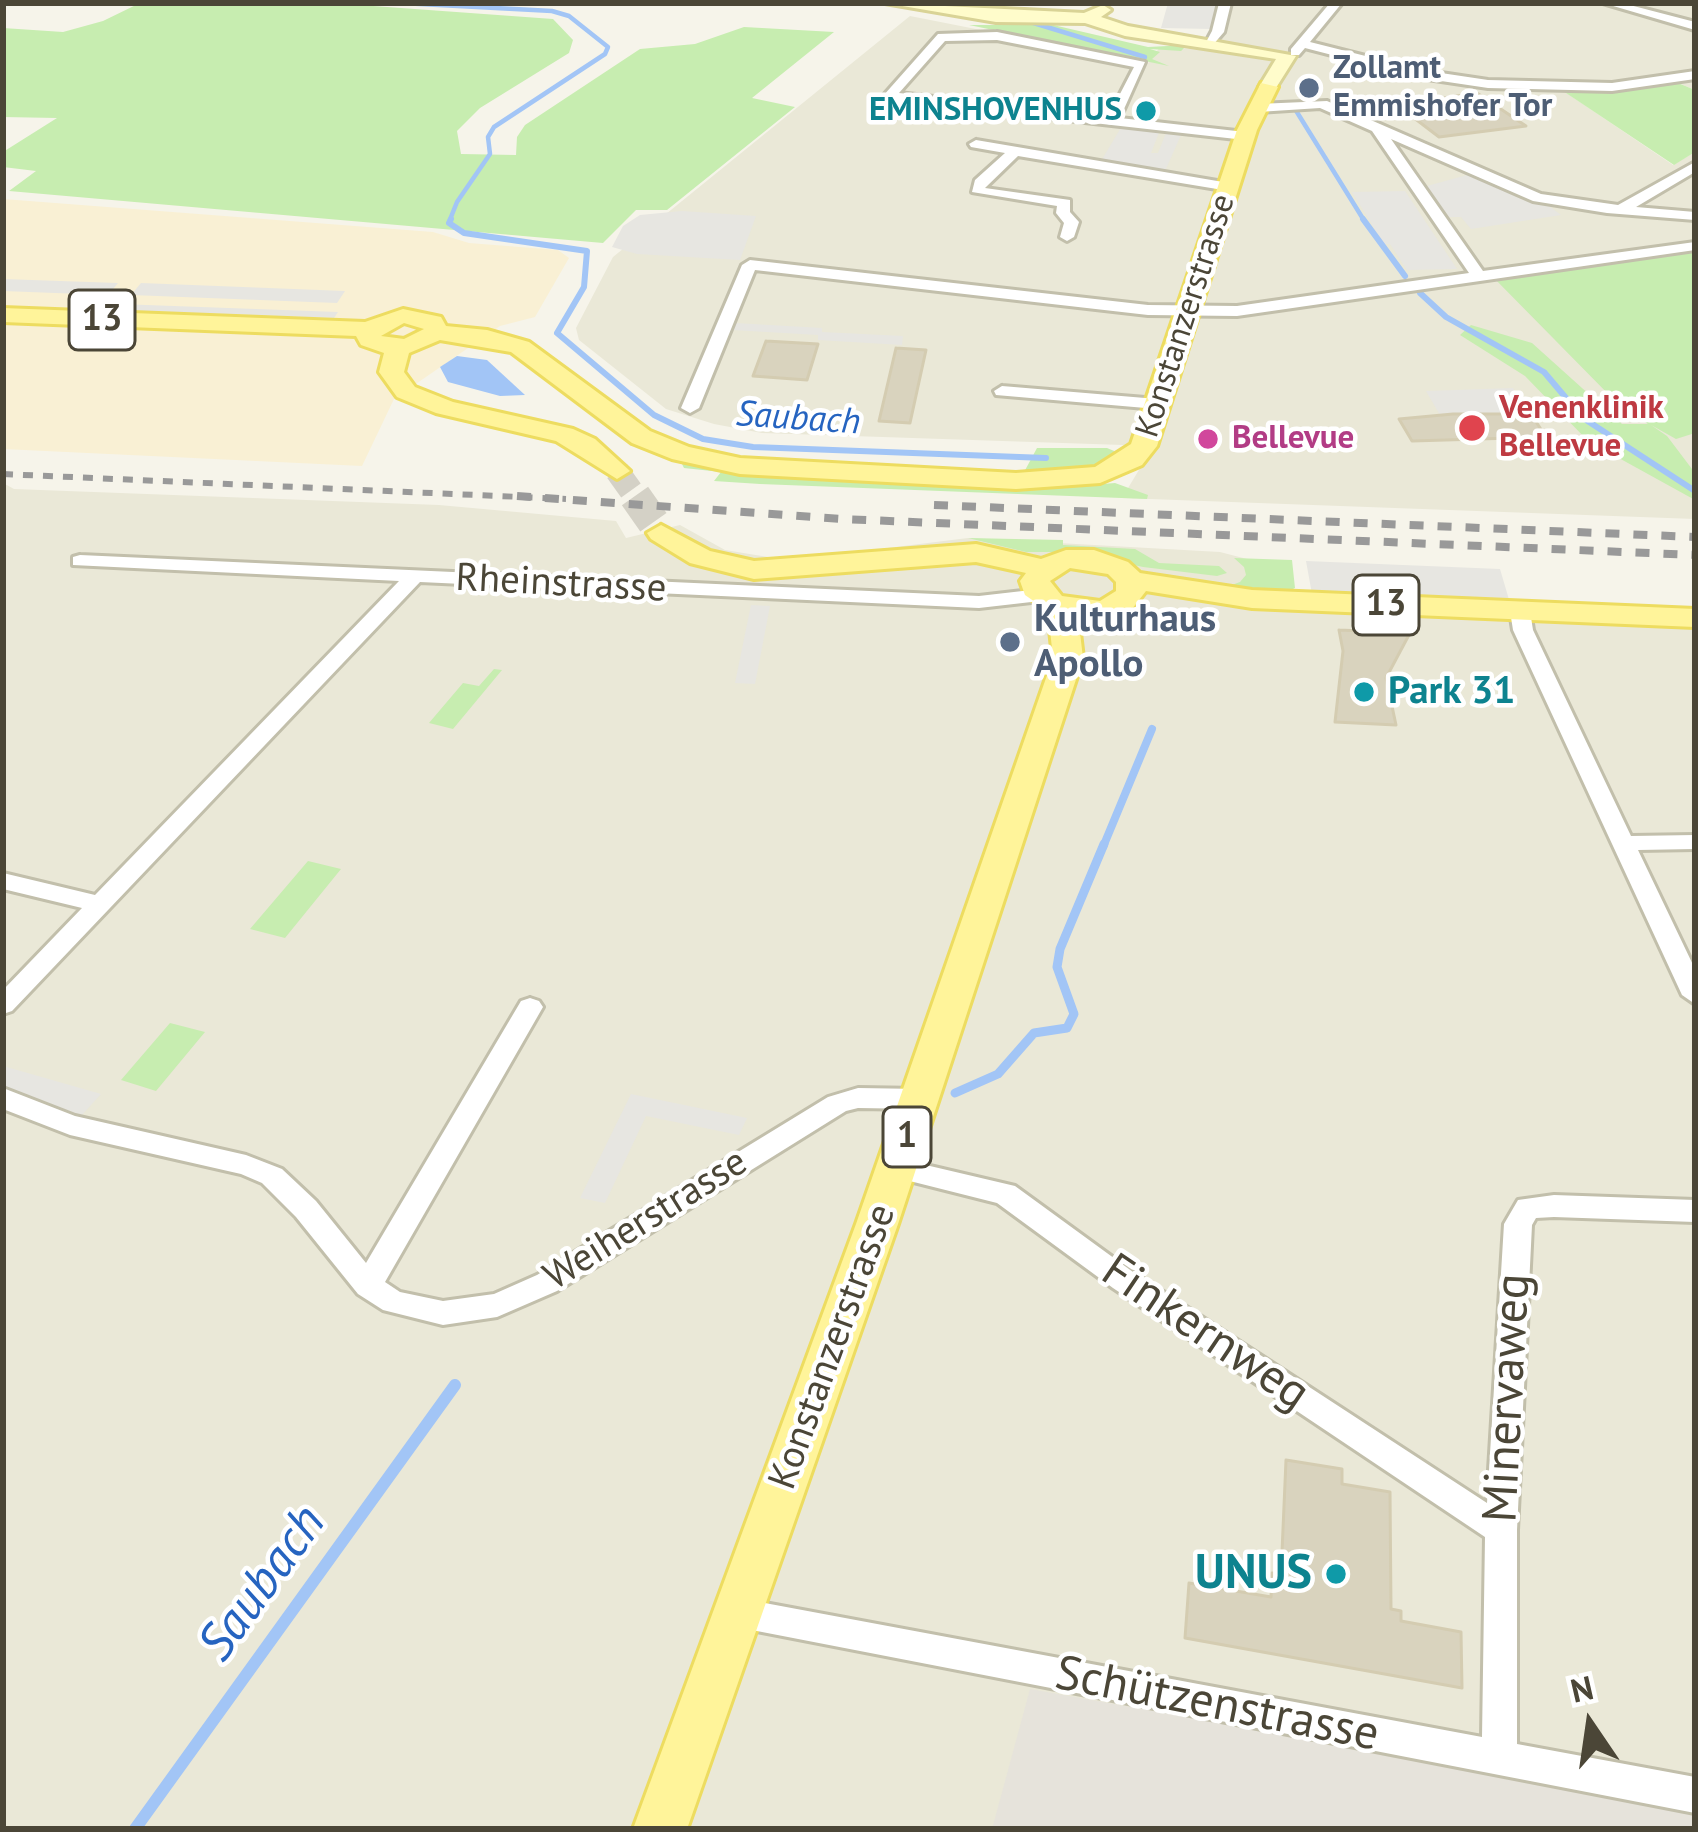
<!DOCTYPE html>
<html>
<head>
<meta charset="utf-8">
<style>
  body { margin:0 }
  #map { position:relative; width:1698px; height:1832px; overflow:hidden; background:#f6f4ea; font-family:"PT Sans",sans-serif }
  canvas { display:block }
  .frame { position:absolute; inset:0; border:6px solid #4b4637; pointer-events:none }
  .north { position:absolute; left:1530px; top:1664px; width:120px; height:120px; -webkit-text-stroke:9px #fff; paint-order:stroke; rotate:347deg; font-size:33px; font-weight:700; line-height:48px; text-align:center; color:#4b4637 }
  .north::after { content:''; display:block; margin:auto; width:42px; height:54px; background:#4b4637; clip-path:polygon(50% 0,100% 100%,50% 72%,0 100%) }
</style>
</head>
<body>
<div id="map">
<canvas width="1698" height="1832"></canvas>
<div class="frame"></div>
<div class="north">N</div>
</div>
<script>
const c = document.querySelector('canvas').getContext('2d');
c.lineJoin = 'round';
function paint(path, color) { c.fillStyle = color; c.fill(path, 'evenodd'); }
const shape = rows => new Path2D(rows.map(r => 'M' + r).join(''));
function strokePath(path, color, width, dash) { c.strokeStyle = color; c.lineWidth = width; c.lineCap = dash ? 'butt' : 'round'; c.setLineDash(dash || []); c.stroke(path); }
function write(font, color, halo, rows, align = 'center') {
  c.font = font + ' "PT Sans",sans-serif'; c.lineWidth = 9; c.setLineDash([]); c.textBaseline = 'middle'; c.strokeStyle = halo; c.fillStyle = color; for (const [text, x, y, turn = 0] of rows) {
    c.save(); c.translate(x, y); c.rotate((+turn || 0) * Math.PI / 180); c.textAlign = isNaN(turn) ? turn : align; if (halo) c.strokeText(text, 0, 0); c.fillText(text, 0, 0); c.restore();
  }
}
const residential = shape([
  [1231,3,1695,3,1695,90,1678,83,1613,93,1565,92,1673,165,1695,152,1695,519,1122,498,1151,450,1123,445,762,433,714,424,666,409,579,340,576,328,613,257,910,16,1148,63,1160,47,1213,50,1225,34],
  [3,483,14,489,439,505,616,521,626,538,680,525,725,550,768,557,815,557,968,538,1220,552,1247,559,1250,591,1695,613,1695,1829,3,1829]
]);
const commercial = shape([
  [3,199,433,232,469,243,558,250,569,258,535,317,500,326,394,399,362,466,3,449]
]);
const industrial = shape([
  [1030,1689,1695,1808,1695,1829,992,1829]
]);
const green = shape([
  [140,3,332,3,553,19,573,40,569,53,480,108,457,131,461,154,516,155,517,137,525,125,640,49,695,44,744,27,834,32,752,98,795,107,667,210,636,210,603,243,9,191,36,171,3,167,3,152,57,118,3,117,3,28,63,32,103,21],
  [997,20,1036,21,1148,47,1187,45,1181,51,1150,49,1160,52,1152,59,1169,66,969,25,1006,25],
  [1678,83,1695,90,1695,152,1674,165,1563,91,1613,93],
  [1695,248,1695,433,1676,439,1651,425,1667,436,1695,473,1695,500,1588,441,1525,376,1460,335,1471,325,1532,343,1622,424,1648,424,1618,404,1491,275],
  [1037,448,1107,448,1119,453,1086,469,1023,474],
  [681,462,795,477,1052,488,1115,483,1148,495,1147,499,760,484,714,481,721,472,684,468],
  [968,538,1063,540,1063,545,1135,549,1159,563,1219,566,1227,573,1217,576,1143,567,1073,552,1026,552],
  [1234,558,1292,560,1295,588,1285,593,1192,586,1229,586,1240,582,1246,575,1244,567],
  [494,669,502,670,453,729,429,723,463,683,479,686],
  [308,861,341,869,285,938,250,929],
  [170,1023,205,1032,156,1091,121,1080]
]);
const parking = shape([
  [1168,3,1217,3,1211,29,1161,28],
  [1122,126,1160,130,1151,153,1158,153,1166,133,1181,135,1165,171,1101,161],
  [1471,174,1549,206,1561,215,1471,229,1461,217,1449,217,1427,186],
  [1405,191,1457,269,1407,270,1390,244,1384,244,1352,192],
  [682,211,756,216,740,260,637,254,612,247,623,226,640,215],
  [3,279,118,283,108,295,3,291],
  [141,283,345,291,337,303,131,295],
  [119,304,338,312,334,318,114,310],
  [735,323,822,328,822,332,903,336,902,345,818,340,818,335,732,330],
  [1513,388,1529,412,1440,415,1426,391],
  [1306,561,1500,569,1510,603,1312,594],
  [751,605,770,606,755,684,735,683],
  [3,1066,101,1094,82,1115,55,1108,3,1086],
  [631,1094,747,1118,739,1135,646,1116,605,1203,580,1198]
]);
const water = shape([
  [457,356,487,360,525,395,500,396,448,382,440,367]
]);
const streamFar4 = shape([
  [401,3,552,11,569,16,608,47,605,54,494,127,488,137,490,154,457,202,449,222],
  [954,3,1010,10],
  [1027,21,1145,57],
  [1295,109,1365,222]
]);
const streamFar3 = shape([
  [451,219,449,223,464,233,587,251,584,287,557,333,654,415,703,439,753,447,1046,458],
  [1363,219,1405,276],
  [1420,293,1446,317,1544,372,1583,418,1695,491]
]);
const streamFar2 = shape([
  [1103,847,1152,729]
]);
const streamFar1 = shape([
  [955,1093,998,1074,1034,1033,1067,1028,1074,1014,1057,967,1060,949,1104,844]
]);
const stream = shape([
  [135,1829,455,1385]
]);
const building = shape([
  [1477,93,1526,126,1439,137,1397,105,1477,93],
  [766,341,818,344,807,380,753,376,766,341],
  [896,348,926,350,910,423,879,421,896,348],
  [1453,414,1531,414,1546,437,1412,441,1399,419,1453,414],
  [1339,630,1410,633,1386,678,1396,725,1335,722,1343,651,1339,630],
  [1286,1460,1342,1469,1342,1484,1390,1492,1391,1609,1401,1611,1401,1621,1461,1632,1462,1688,1185,1638,1189,1583,1271,1597,1272,1573,1281,1575,1286,1460]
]);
const primaryTunnelFar1 = shape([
  [617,471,637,499]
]);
const primaryTunnel = shape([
  [635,496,661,533]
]);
const street = shape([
  [1219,3,1231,3,1224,32,1212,46,1204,46,1212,31,1219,3],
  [1330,3,1342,3,1310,42,1421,70,1488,80,1612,83,1695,71,1695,79,1612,91,1488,88,1421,78,1305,48,1299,55,1291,55,1291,49,1330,3],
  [1603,3,1622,3,1695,22,1695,30,1603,3],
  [997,32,1145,62,1120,118,1245,132,1252,136,1245,140,889,100,883,96,938,34,997,32],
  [997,40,1134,67,1108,117,899,93,945,41,997,40],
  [1327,101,1541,194,1618,205,1695,162,1695,172,1636,207,1695,212,1695,220,1607,213,1533,201,1391,139,1483,271,1695,242,1695,250,1237,316,1148,315,755,270,699,408,690,413,681,408,742,265,750,260,1148,305,1237,306,1469,273,1372,131,1320,108,1258,112,1251,108,1258,104,1327,101],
  [976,140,1229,183,1236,187,1229,191,1018,156,985,188,1070,200,1070,212,1079,222,1074,237,1067,241,1060,237,1064,223,1056,213,1057,206,972,192,975,180,1005,153,971,147,969,144,976,140],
  [1002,386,1157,399,1166,404,1157,409,996,395,994,391,1002,386],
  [80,555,979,596,1040,589,1050,595,1040,601,979,608,420,582,12,1011,3,1014,3,990,82,908,3,889,3,873,95,895,399,581,73,565,73,557,80,555],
  [1520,605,1530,611,1533,630,1631,836,1695,835,1695,849,1638,850,1695,969,1695,1004,1682,995,1513,630,1510,611,1520,605],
  [530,998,539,1001,543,1007,385,1282,400,1292,443,1301,494,1294,537,1275,828,1097,858,1088,920,1089,929,1092,933,1099,929,1106,920,1109,858,1108,846,1111,557,1291,497,1317,443,1325,383,1310,358,1294,296,1217,262,1183,241,1174,70,1135,3,1109,3,1088,75,1116,246,1155,282,1169,316,1201,366,1263,521,1001,530,998],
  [896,1158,1015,1186,1133,1272,1487,1503,1504,1224,1518,1200,1554,1195,1695,1200,1695,1222,1554,1217,1536,1218,1532,1225,1517,1530,1517,1744,1695,1777,1695,1813,726,1625,721,1614,726,1603,738,1598,1482,1737,1485,1537,1113,1288,997,1203,886,1175,882,1168,886,1161,896,1158]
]);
const secondary = shape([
  [885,3,1084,13,1103,5,1111,10,1101,17,1128,26,1296,56,1274,91,1268,92,1259,87,1276,59,1125,36,1085,23,996,22,885,3]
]);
const primary = shape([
  [1261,83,1278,87,1257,130,1157,446,1142,465,1100,483,1016,489,740,474,672,459,632,443,511,352,440,340,409,353,404,372,415,387,453,402,573,429,595,439,630,471,617,479,556,441,436,413,397,397,379,372,384,353,361,345,356,336,3,322,3,308,365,322,403,309,441,317,446,326,487,330,529,342,650,431,689,447,740,458,1016,473,1095,467,1131,444,1237,130,1261,83],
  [404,323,424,329,404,339,381,336,404,323],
  [661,525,710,551,754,561,976,544,1041,559,1066,550,1094,550,1128,562,1140,573,1252,590,1695,609,1695,627,1252,608,1146,591,1132,609,1102,619,1078,616,1083,658,898,1224,687,1829,633,1829,856,1224,1053,658,1048,611,1025,595,1020,581,1026,573,976,562,754,579,690,563,651,539,647,533,661,525],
  [1070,568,1108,574,1116,582,1116,591,1100,601,1062,596,1050,581,1070,568]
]);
const railFar1 = shape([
  [3,474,566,499]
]);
const rail = shape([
  [517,496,842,519,1695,555],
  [934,505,1695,537]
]);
const markers = [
  [1309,88,12,"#5c6f8a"],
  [1146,111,12,"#0f9aa8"],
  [1472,428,15,"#e0444e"],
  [1208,439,12,"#d1479c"],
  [1010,642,12,"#5c6f8a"],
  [1364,692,12,"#0f9aa8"],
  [1336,1574,12,"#0f9aa8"]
];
const farServicenames = [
  ["Zollamt",1333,69],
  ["Emmishofer Tor",1333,107]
];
const farCulturenames = [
  ["EMINSHOVENHUS",1122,111]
];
const farStreetnames = [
  ["Konstanzerstrasse",1186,316,-72]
];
const farHealthnames = [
  ["Venenklinik",1499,409],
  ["Bellevue",1499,447]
];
const farHotelnames = [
  ["Bellevue",1232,439]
];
const shields = [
  [102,320,66],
  [1386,605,66],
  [907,1137,48]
];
const shieldNames = [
  ["13",102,320],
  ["13",1386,605],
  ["1",907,1137]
];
const farWaternames = [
  ["Saubach",798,419,4]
];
const streetNames = [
  ["Rheinstrasse",561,584,3],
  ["Weiherstrasse",646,1220,-32],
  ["Konstanzerstrasse",833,1347,-70]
];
const serviceNames = [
  ["Kulturhaus",1034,620],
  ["Apollo",1034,665]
];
const cultureNames = [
  ["Park 31",1388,692]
];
const nearStreetnames = [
  ["Finkernweg",1205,1333,34],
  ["Minervaweg",1508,1398,-87],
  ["Schützenstrasse",1217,1705,11]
];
const nearCulturenames = [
  ["UNUS",1312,1574]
];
const nearWaternames = [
  ["Saubach",263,1584,-54]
];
paint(residential, '#eae8d7');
paint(commercial, '#f9f0d4');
paint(industrial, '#e6e3db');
paint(green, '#c7edb0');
paint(parking, '#e7e6e1');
paint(water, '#a2c5f6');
strokePath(streamFar4, '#a2c5f6', 4.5);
strokePath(streamFar3, '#a2c5f6', 6);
strokePath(streamFar2, '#a2c5f6', 8);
strokePath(streamFar1, '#a2c5f6', 9);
strokePath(stream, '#a2c5f6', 12);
paint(building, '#d9d3be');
strokePath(building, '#d4ccb1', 3);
strokePath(primaryTunnelFar1, '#d4d1c6', 24, [24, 12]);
strokePath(primaryTunnel, '#d4d1c6', 32, [32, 15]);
strokePath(street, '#c2bfab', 6);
strokePath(secondary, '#d9d396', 6);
strokePath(primary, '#eddc60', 6);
paint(street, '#fff');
paint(secondary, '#fffccb');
paint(primary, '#fff49a');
strokePath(railFar1, '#999', 6, [10, 10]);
strokePath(rail, '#999', 8, [14, 14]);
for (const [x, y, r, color] of markers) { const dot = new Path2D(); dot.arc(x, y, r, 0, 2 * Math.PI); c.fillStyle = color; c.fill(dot); strokePath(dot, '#fff', 4.5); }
write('bold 33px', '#4e5e75', '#fff', farServicenames, 'left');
write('bold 33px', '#0d838f', '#fff', farCulturenames, 'right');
write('33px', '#4b4637', '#fff', farStreetnames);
write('bold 33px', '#be3a42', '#fff', farHealthnames, 'left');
write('bold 33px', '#b23c85', '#fff', farHotelnames, 'left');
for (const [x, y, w] of shields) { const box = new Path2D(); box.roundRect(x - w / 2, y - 30, w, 60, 9); c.fillStyle = '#fff'; c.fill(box); strokePath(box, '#4b4637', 3); }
write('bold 36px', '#4b4637', null, shieldNames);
write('italic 36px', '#2664c0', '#fff', farWaternames);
write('39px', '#4b4637', '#fff', streetNames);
write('bold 39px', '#4e5e75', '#fff', serviceNames, 'left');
write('bold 39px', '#0d838f', '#fff', cultureNames, 'left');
write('48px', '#4b4637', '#fff', nearStreetnames);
write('bold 48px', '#0d838f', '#fff', nearCulturenames, 'right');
write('italic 51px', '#2664c0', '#fff', nearWaternames);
</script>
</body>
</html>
